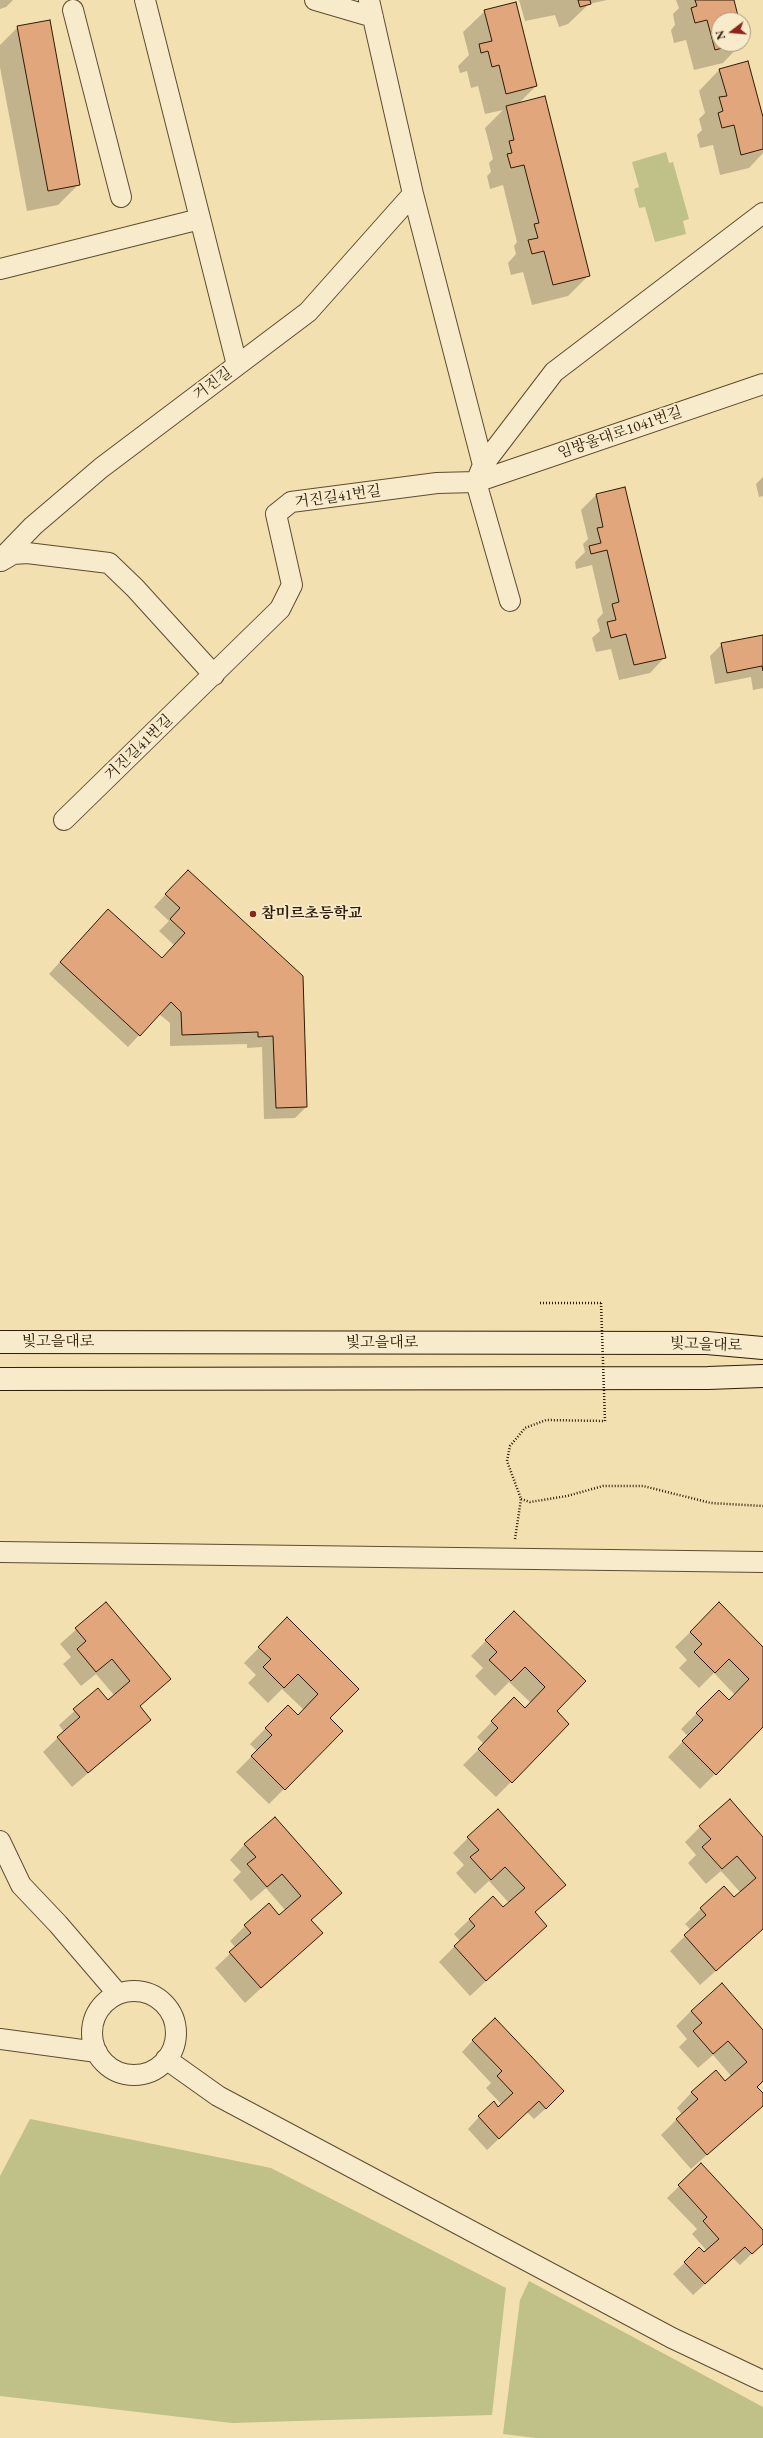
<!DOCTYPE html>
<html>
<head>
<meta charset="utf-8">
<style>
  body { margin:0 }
  #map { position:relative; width:763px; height:2438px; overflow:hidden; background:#f3e0b0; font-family:"EB Garamond",serif }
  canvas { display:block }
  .north { position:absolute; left:711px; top:12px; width:40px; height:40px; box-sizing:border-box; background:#f7ebcc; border:1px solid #a6987c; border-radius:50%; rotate:254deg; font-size:11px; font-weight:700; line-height:16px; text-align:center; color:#2d1b05 }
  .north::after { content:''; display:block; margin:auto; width:14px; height:18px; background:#8f2418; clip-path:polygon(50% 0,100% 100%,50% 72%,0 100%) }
</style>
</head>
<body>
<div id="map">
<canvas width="763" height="2438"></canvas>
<div class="north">N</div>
</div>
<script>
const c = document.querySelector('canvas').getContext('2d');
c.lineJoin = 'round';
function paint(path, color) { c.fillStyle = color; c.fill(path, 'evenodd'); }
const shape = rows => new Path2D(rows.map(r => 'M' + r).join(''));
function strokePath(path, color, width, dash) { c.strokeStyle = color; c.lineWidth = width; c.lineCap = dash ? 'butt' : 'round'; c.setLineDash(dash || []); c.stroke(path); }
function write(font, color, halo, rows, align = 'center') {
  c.font = font + ' "EB Garamond","Noto Serif KR",serif'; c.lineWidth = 3.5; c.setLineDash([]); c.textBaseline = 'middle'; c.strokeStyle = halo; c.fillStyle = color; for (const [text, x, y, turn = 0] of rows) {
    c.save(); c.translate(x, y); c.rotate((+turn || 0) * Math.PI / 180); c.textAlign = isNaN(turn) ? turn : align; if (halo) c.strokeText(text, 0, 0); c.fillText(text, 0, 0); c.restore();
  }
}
const green = shape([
  [666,152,669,163,673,162,689,219,683,221,686,234,655,242,645,207,639,208,634,189,639,187,632,162],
  [30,2119,271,2168,506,2288,492,2415,232,2423,0,2396,0,2176],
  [529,2281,763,2407,763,2438,536,2438,503,2434,520,2300]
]);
const shadow = shape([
  [0,0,13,0,6,7,0,9],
  [519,0,607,0,589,4,568,24,559,27,555,15,525,21],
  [676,0,732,0,738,20,719,20,719,44,741,44,723,63,694,70,686,40,674,43,671,30,675,25,673,14,679,8],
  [485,11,536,86,518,104,589,275,568,296,532,305,523,272,511,275,508,263,516,254,514,246,517,242,503,185,490,189,487,176,491,172,489,163,493,159,485,128,503,110,485,114,478,86,471,88,467,71,460,73,458,66,469,55,463,32],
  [18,27,79,184,58,205,27,211,0,67,0,45],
  [720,69,763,121,763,153,749,168,720,175,713,145,700,148,697,135,702,130,699,119,705,113,699,91],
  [763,477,763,496,759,497,756,484],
  [624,489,665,657,650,673,619,680,611,649,596,652,592,638,600,631,597,620,603,613,592,565,576,569,575,562,585,552,583,544,588,539,581,510,596,495],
  [763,636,763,688,753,690,751,677,715,684,710,656,722,644],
  [176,883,302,976,306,1107,295,1118,264,1119,262,1047,247,1048,247,1044,170,1046,170,1023,159,1014,128,1047,49,974,97,921,162,959,174,945,159,931,169,921,154,907],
  [106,1603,170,1679,139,1707,150,1720,72,1787,43,1752,64,1732,59,1725,98,1690,108,1701,114,1695,96,1674,81,1686,63,1664,71,1657,60,1644],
  [719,1604,763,1648,763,1726,700,1789,668,1757,688,1736,681,1729,719,1691,729,1701,735,1695,714,1673,699,1688,679,1668,687,1660,675,1647],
  [514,1612,556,1711,568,1724,496,1797,463,1765,484,1744,477,1737,514,1699,524,1709,531,1703,509,1682,495,1696,475,1676,483,1668,471,1656],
  [287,1619,329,1718,342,1731,269,1804,236,1772,257,1751,250,1744,288,1706,298,1716,304,1710,282,1689,268,1703,248,1683,256,1675,244,1663],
  [700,1827,763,1838,763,1929,700,1985,670,1951,691,1930,685,1924,724,1887,734,1899,741,1893,721,1871,706,1884,688,1863,696,1855,685,1842],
  [468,1838,564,1885,534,1913,546,1926,470,1996,439,1962,460,1941,454,1934,470,1919,503,1909,509,1903,489,1881,475,1894,456,1873,464,1865,453,1853],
  [245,1844,340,1893,310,1921,321,1933,245,2003,215,1968,236,1948,230,1941,245,1926,279,1916,285,1910,266,1888,251,1901,233,1880,241,1872,230,1860],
  [691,2011,763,2032,763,2082,757,2088,763,2095,763,2105,691,2169,661,2135,682,2114,677,2108,692,2092,725,2083,732,2077,713,2055,698,2068,679,2047,687,2039,676,2026],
  [473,2040,552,2103,534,2119,527,2112,487,2150,468,2129,479,2117,502,2105,486,2088,491,2083,462,2052],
  [701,2165,763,2231,763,2243,740,2265,733,2258,693,2295,673,2274,699,2249,704,2254,707,2251,692,2234,697,2229,667,2198]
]);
const building = shape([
  [578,0,590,0,591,4,580,7,578,0],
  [695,0,734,0,739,20,719,20,719,44,737,44,715,50,707,20,695,23,691,8,697,6,695,0],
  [516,2,537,86,506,94,499,65,492,67,488,51,481,53,479,44,492,41,484,10,516,2],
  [50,20,80,185,48,191,17,26,50,20],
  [748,61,763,117,763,149,741,155,734,125,722,128,718,113,723,111,719,97,727,96,719,69,748,61],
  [545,96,590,276,553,285,544,251,532,254,528,240,538,238,534,224,539,223,524,165,511,168,507,154,512,153,509,141,514,140,506,106,545,96],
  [625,487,666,658,634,665,626,634,611,638,607,622,616,620,612,604,619,602,607,550,591,554,589,546,601,543,597,528,603,527,596,494,625,487],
  [763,635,763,671,762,666,727,673,721,643,763,635],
  [188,870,303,976,307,1107,276,1108,273,1036,258,1037,258,1032,182,1035,181,1012,171,1002,140,1036,60,962,108,909,162,958,185,933,170,919,180,908,165,894,188,870],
  [106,1602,171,1679,140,1706,151,1720,88,1773,57,1737,80,1717,73,1709,98,1688,108,1700,130,1681,112,1659,96,1672,77,1649,86,1641,75,1628,106,1602],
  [719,1602,763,1647,763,1727,716,1775,682,1741,703,1720,696,1713,719,1690,729,1700,749,1679,729,1659,715,1673,694,1652,702,1644,690,1632,719,1602],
  [514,1611,586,1681,557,1711,569,1724,512,1783,478,1749,498,1728,491,1721,514,1697,525,1708,545,1687,525,1667,511,1681,489,1660,497,1652,485,1640,514,1611],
  [287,1617,359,1689,330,1718,343,1731,285,1790,251,1756,272,1735,265,1728,288,1705,298,1715,318,1694,298,1674,284,1688,263,1667,271,1659,258,1647,287,1617],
  [730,1799,763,1837,763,1929,716,1971,684,1935,706,1915,700,1908,724,1886,734,1897,756,1878,737,1856,722,1869,702,1847,711,1839,699,1826,730,1799],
  [498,1809,566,1885,535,1912,547,1926,486,1981,454,1946,475,1926,469,1919,493,1896,503,1907,525,1888,505,1867,491,1880,470,1857,479,1850,467,1837,498,1809],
  [275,1817,342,1893,311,1920,323,1933,261,1988,229,1952,251,1933,244,1925,269,1903,279,1915,301,1896,282,1874,267,1887,247,1864,256,1857,244,1844,275,1817],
  [722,1983,763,2030,763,2081,757,2087,763,2093,763,2106,707,2155,676,2119,698,2099,691,2092,716,2070,725,2081,747,2062,728,2041,713,2054,693,2031,702,2023,691,2011,722,1983],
  [495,2018,564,2091,546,2109,539,2101,499,2139,478,2116,494,2101,498,2107,513,2093,497,2076,502,2071,472,2040,495,2018],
  [701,2163,763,2230,763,2244,752,2254,745,2247,705,2284,684,2262,699,2247,704,2252,719,2239,703,2221,707,2217,678,2185,701,2163]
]);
const path = shape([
  [540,1303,601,1303],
  [521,1499,530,1502,567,1496,603,1486,643,1486,711,1503,763,1506],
  [515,1539,521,1499,507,1461,510,1446,525,1428,546,1420,605,1421]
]);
const minor = shape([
  [145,0,237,365],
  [315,0,373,17],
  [369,0,413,194,483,465,476,482,510,601],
  [73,10,121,197],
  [0,269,200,219],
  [483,465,554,372,763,213],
  [0,560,33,526,101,468,308,312,413,194],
  [1,561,13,554,27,553,109,563,135,588,214,675],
  [64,820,280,609,292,585,276,514,291,502,437,483,476,482,763,384],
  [0,1552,763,1562],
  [0,1841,21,1885,58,1924,118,1994],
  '92 2033a42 42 0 1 1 84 0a42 42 0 1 1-84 0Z',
  [0,2039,97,2052],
  [166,2059,218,2096,672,2338,763,2381]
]);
const secondary = shape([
  [0,1342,707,1343,763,1348],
  [0,1379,708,1378,763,1376]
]);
const pathBridge = shape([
  [601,1303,605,1421]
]);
const markers = [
  [253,914,4,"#8f2418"]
];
const streetNames = [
  ["거진길",213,384,-37],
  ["임방울대로1041번길",620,433,-19],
  ["거진길41번길",338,497,-8],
  ["거진길41번길",139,748,-44],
  ["빛고을대로",58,1342],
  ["빛고을대로",382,1343],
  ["빛고을대로",706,1345,2]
];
const poiNames = [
  ["참미르초등학교",261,914]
];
paint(green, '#bfc188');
paint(shadow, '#0003');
paint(building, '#e1a67b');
strokePath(building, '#2d1b05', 1);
strokePath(minor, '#5e4c30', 22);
strokePath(secondary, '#2d1b05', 24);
strokePath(path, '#2d1b05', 2.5, [1, 2]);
strokePath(minor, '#f7ebcc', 20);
strokePath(secondary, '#f7ebcc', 22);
strokePath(pathBridge, '#2d1b05', 2.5, [1, 2]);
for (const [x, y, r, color] of markers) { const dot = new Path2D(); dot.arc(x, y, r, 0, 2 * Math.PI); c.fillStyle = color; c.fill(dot); strokePath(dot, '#f7ebcc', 1.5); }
write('15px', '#2d1b05', '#f7ebcc', streetNames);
write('bold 15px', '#2d1b05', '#f7ebcc', poiNames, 'left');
</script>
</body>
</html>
